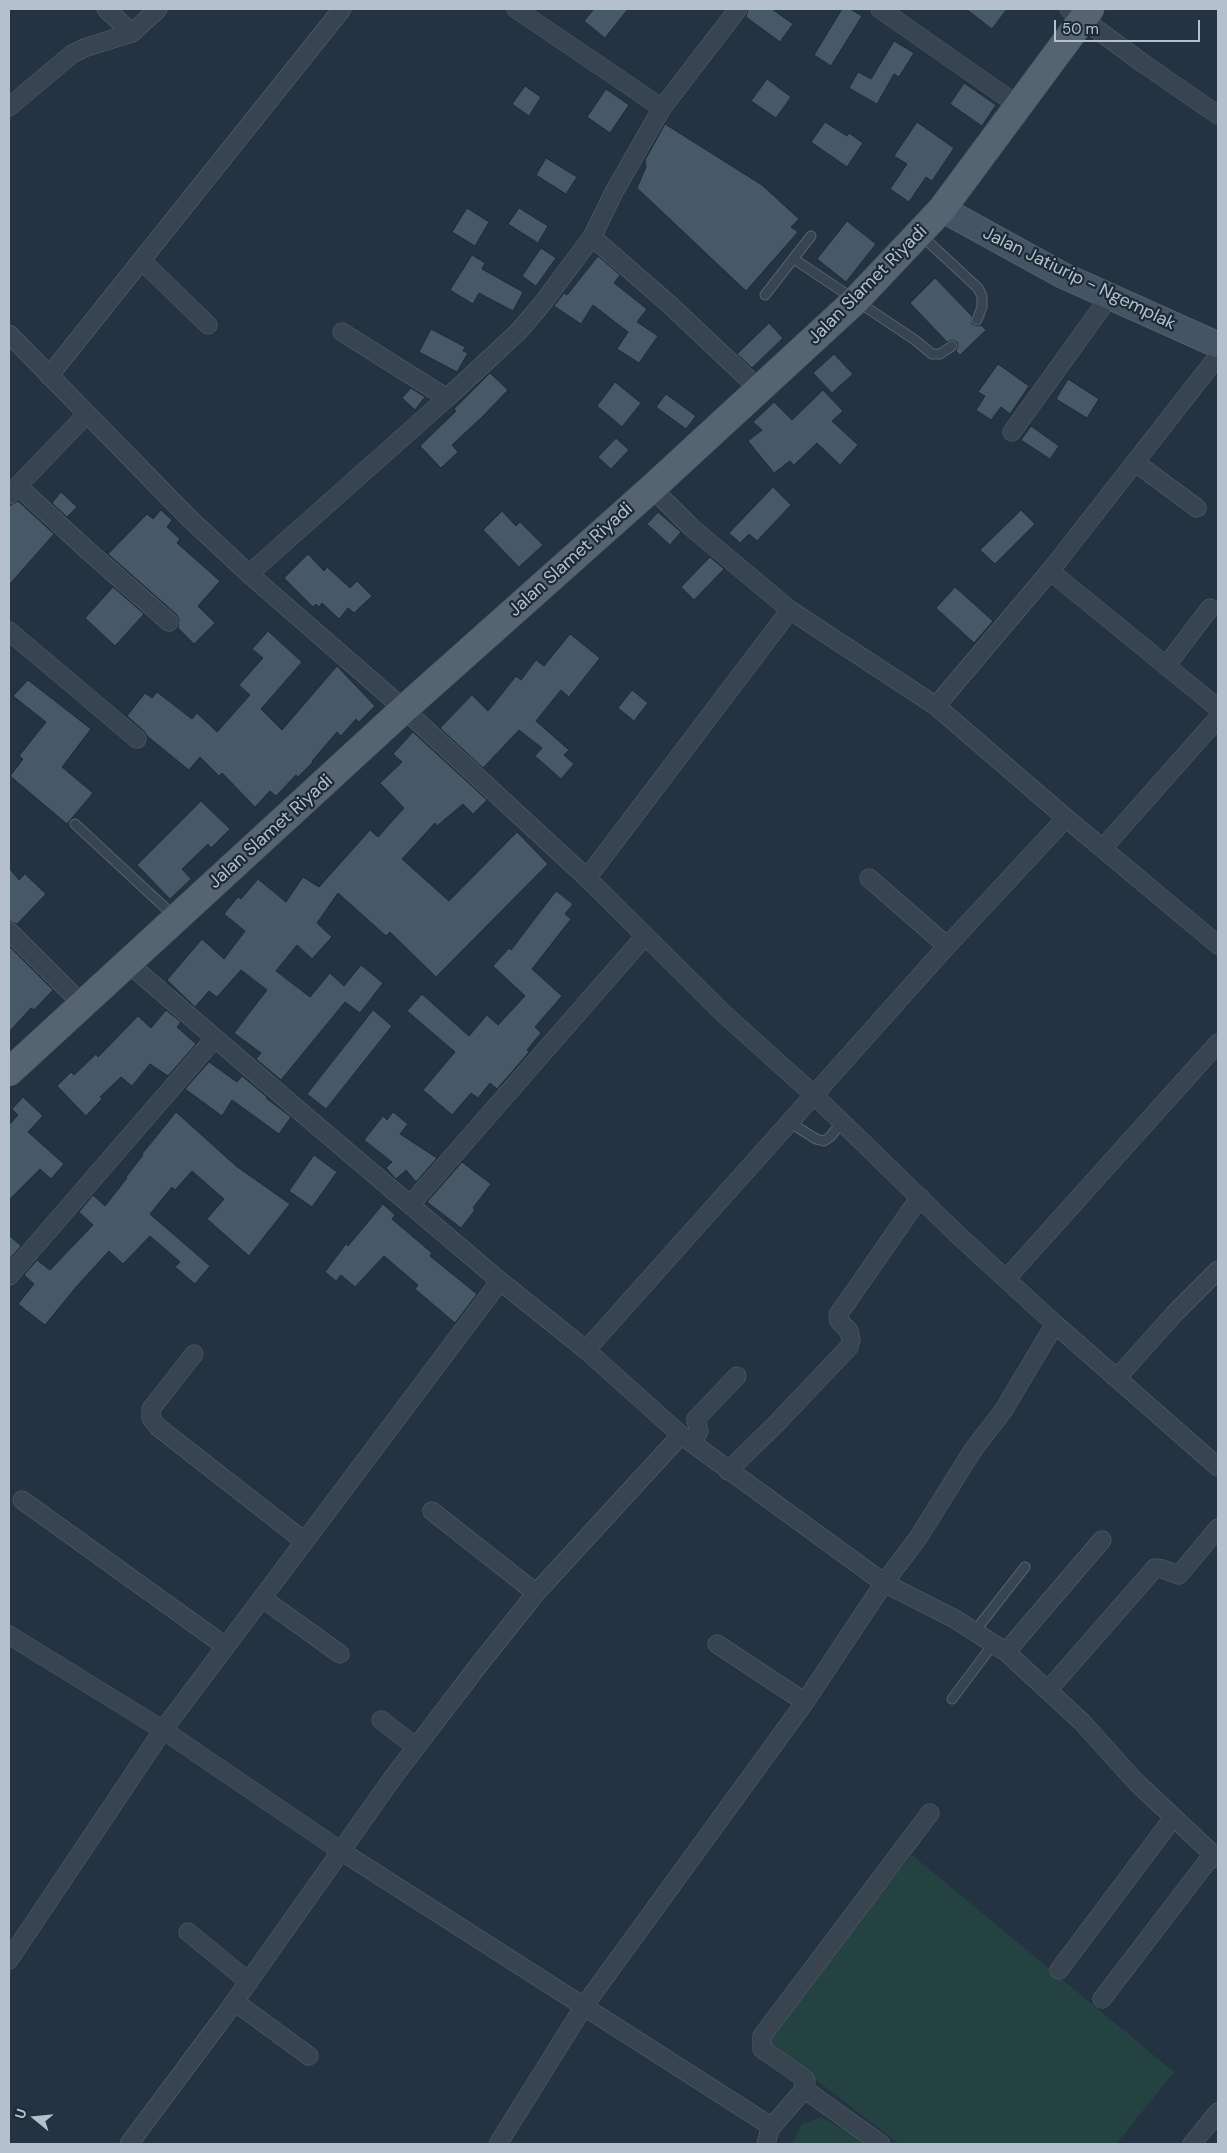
<!DOCTYPE html>
<html>
<head>
<meta charset="utf-8">
<style>
  body { margin:0 }
  #map { position:relative; width:1227px; height:2153px; overflow:hidden; background:#233341; font-family:"DM Sans",sans-serif }
  canvas { display:block }
  .frame { position:absolute; inset:0; border:10px solid #b4c0cb; pointer-events:none }
  .north { position:absolute; left:10px; top:2093px; width:50px; height:50px; -webkit-text-stroke:4px #1d2a36; paint-order:stroke; rotate:287deg; font-size:14px; font-weight:700; line-height:20px; text-align:center; color:#b4c0cb }
  .north::after { content:''; display:block; margin:auto; width:18px; height:22px; background:#b4c0cb; clip-path:polygon(50% 0,100% 100%,50% 72%,0 100%) }
  .scale { position:absolute; left:1054px; top:20px; width:146px; height:22px; box-sizing:border-box; border:2px solid #b4c0cb; border-top:0; padding-left:6px; font-size:15px; line-height:18px; white-space:nowrap; color:#b4c0cb; -webkit-text-stroke:4px #1d2a36; paint-order:stroke }
</style>
</head>
<body>
<div id="map">
<canvas width="1227" height="2153"></canvas>
<div class="frame"></div>
<div class="north">U</div>
<div class="scale">50 m</div>
</div>
<script>
const c = document.querySelector('canvas').getContext('2d');
c.lineJoin = 'round';
function paint(path, color) { c.fillStyle = color; c.fill(path, 'evenodd'); }
const shape = rows => new Path2D(rows.map(r => 'M' + r).join(''));
function strokePath(path, color, width, dash) { c.strokeStyle = color; c.lineWidth = width; c.lineCap = dash ? 'butt' : 'round'; c.setLineDash(dash || []); c.stroke(path); }
function write(font, color, halo, rows, align = 'center') {
  c.font = font + ' "DM Sans",sans-serif'; c.lineWidth = 4.5; c.setLineDash([]); c.textBaseline = 'middle'; c.strokeStyle = halo; c.fillStyle = color; for (const [text, x, y, turn = 0] of rows) {
    c.save(); c.translate(x, y); c.rotate((+turn || 0) * Math.PI / 180); c.textAlign = isNaN(turn) ? turn : align; if (halo) c.strokeText(text, 0, 0); c.fillText(text, 0, 0); c.restore();
  }
}
const green = shape([
  [912,1855,1174,2072,1116,2144,899,2144,763,2039],
  [821,2117,854,2135,864,2144,792,2144,802,2124]
]);
const building = shape([
  [594,9,628,9,605,38,584,21,594,9],
  [748,9,772,9,793,24,780,42,746,17,748,9],
  [842,9,850,9,862,16,831,66,814,55,842,9],
  [966,9,1007,9,992,29,966,9],
  [894,41,914,53,899,77,894,74,877,104,849,88,858,72,871,79,894,41],
  [767,79,791,97,776,118,751,101,767,79],
  [964,83,996,105,982,126,950,104,964,83],
  [525,86,541,97,529,116,512,104,525,86],
  [606,89,629,105,610,133,587,117,606,89],
  [825,122,847,136,849,133,863,143,847,167,811,142,825,122],
  [917,122,954,148,932,181,926,177,909,202,890,189,907,164,894,156,917,122],
  [665,124,762,185,799,219,791,227,798,232,746,291,637,188,646,167,645,160,665,124],
  [546,158,577,177,566,194,536,175,546,158],
  [467,208,489,222,475,246,452,232,467,208],
  [519,208,548,226,538,243,508,224,519,208],
  [847,221,876,244,846,282,817,259,847,221],
  [541,248,556,258,536,286,522,276,541,248],
  [472,255,485,263,482,269,523,292,513,311,479,293,473,304,450,290,472,255],
  [598,256,620,275,614,283,647,309,637,322,658,336,639,363,617,349,628,332,593,305,581,324,554,306,564,293,567,295,598,256],
  [935,278,972,316,972,324,977,326,981,325,986,330,960,355,956,351,958,346,957,342,952,340,947,342,910,303,935,278],
  [769,323,783,338,752,368,737,354,769,323],
  [431,329,465,347,463,351,468,353,457,372,419,352,431,329],
  [834,354,853,374,832,393,813,373,834,354],
  [998,364,1029,386,1010,414,1001,407,991,420,976,410,985,396,978,392,998,364],
  [490,373,508,390,483,416,452,445,458,452,441,468,420,446,456,411,454,409,490,373],
  [1068,379,1099,399,1087,418,1056,399,1068,379],
  [615,382,641,403,622,427,597,406,615,382],
  [411,388,425,397,415,410,402,398,411,388],
  [823,390,843,411,832,421,858,445,840,465,817,443,794,465,790,461,774,473,748,441,762,430,753,422,774,402,792,420,823,390],
  [666,394,696,416,686,429,656,407,666,394],
  [1031,426,1059,446,1050,459,1021,440,1031,426],
  [616,438,629,450,611,469,598,457,616,438],
  [773,487,791,505,757,541,749,534,740,543,729,533,773,487],
  [61,492,77,507,67,517,52,503,61,492],
  [18,501,54,534,9,585,9,506,18,501],
  [161,510,172,520,167,527,180,539,177,543,220,581,198,606,215,623,194,644,178,628,179,619,176,614,108,554,147,514,153,519,161,510],
  [1021,510,1035,524,995,564,980,550,1021,510],
  [502,511,516,526,520,522,543,545,519,567,483,530,502,511],
  [658,512,681,532,670,545,647,524,658,512],
  [308,554,324,571,327,567,350,588,357,581,372,596,354,613,348,608,339,619,322,603,319,607,316,604,313,607,284,578,308,554],
  [710,557,724,569,694,600,681,587,710,557],
  [113,587,144,614,115,646,85,618,113,587],
  [955,587,993,621,974,643,936,608,955,587],
  [268,631,302,662,261,709,282,730,337,666,375,706,359,722,356,719,341,736,337,732,312,761,313,762,298,777,296,775,276,796,270,791,255,807,222,773,219,776,200,757,189,770,147,736,144,731,127,716,145,693,152,698,157,692,192,719,197,713,217,732,250,695,239,685,263,658,252,649,268,631],
  [570,634,600,658,569,697,561,690,536,721,569,750,564,755,574,764,561,779,535,756,542,748,519,730,483,768,440,728,472,695,488,711,516,676,521,680,536,660,544,666,570,634],
  [28,680,91,729,62,767,93,793,67,824,10,776,23,759,19,756,46,722,13,696,28,680],
  [632,690,648,703,634,721,618,708,632,690],
  [413,732,487,800,473,814,463,804,437,826,435,823,402,859,449,901,517,832,548,864,436,977,390,932,386,936,338,893,317,923,332,937,312,959,297,945,276,971,310,997,330,973,344,986,361,965,383,983,360,1013,345,1002,281,1080,256,1059,261,1053,234,1033,267,990,241,970,217,997,209,991,195,1007,167,980,202,939,224,959,245,931,224,914,238,897,241,899,258,879,286,902,303,877,319,887,370,830,378,837,404,808,380,783,402,762,393,754,413,732],
  [201,801,230,829,211,848,208,844,182,869,191,879,170,899,137,865,201,801],
  [9,868,19,880,25,874,46,894,17,924,9,921,9,868],
  [556,891,573,904,565,914,571,919,532,969,562,996,535,1027,541,1033,527,1050,529,1052,497,1089,490,1083,478,1098,471,1093,452,1115,423,1090,455,1052,407,1011,422,994,469,1036,487,1015,498,1025,525,996,493,966,509,948,511,950,556,891],
  [9,946,53,990,34,1010,31,1008,9,1032,9,946],
  [166,1010,181,1022,177,1027,196,1044,168,1076,150,1064,132,1086,121,1077,100,1097,102,1099,86,1116,57,1086,71,1072,74,1075,96,1054,98,1057,138,1016,151,1028,166,1010],
  [373,1010,392,1026,326,1109,307,1094,373,1010],
  [209,1062,237,1082,242,1076,267,1097,266,1098,291,1117,279,1134,232,1100,222,1116,185,1089,209,1062],
  [23,1097,43,1116,28,1132,64,1164,51,1179,40,1169,9,1200,9,1125,18,1115,12,1109,23,1097],
  [176,1112,236,1166,290,1204,249,1256,207,1219,224,1199,192,1171,175,1190,172,1187,150,1214,210,1266,195,1284,175,1267,180,1262,150,1236,123,1264,109,1251,77,1286,45,1325,18,1304,34,1284,24,1275,37,1260,50,1270,93,1225,79,1212,93,1195,105,1206,127,1178,126,1177,143,1155,142,1154,176,1112],
  [393,1112,408,1124,400,1134,437,1158,416,1182,406,1170,396,1179,386,1168,392,1162,364,1140,383,1116,387,1120,393,1112],
  [314,1155,337,1172,312,1207,289,1191,314,1155],
  [462,1162,491,1184,473,1208,475,1210,461,1228,427,1202,462,1162],
  [383,1204,395,1215,392,1219,432,1253,430,1256,477,1294,455,1323,415,1289,418,1285,384,1256,355,1287,341,1275,336,1281,325,1272,346,1244,348,1246,383,1204],
  [9,1235,21,1246,9,1260,9,1235]
]);
const lane = shape([
  [922,236,978,288,982,296,982,307,977,320],
  [794,259,915,340,932,354,940,354,952,346],
  [765,295,811,236],
  [75,824,174,916],
  [789,1122,816,1139,824,1141,830,1137,842,1122],
  [975,1631,1025,1567],
  [952,1699,994,1643]
]);
const street = shape([
  [106,9,132,33],
  [516,9,662,108],
  [880,9,1019,106],
  [1069,9,1144,64,1218,115],
  [9,107,72,54,84,48,132,33,158,9],
  [592,237,670,305,760,390],
  [141,260,208,325],
  [342,332,447,398],
  [9,334,190,519,249,574,404,709,587,878,723,1013,814,1095,958,1235,1055,1324,1218,1467],
  [49,376,342,9],
  [1012,432,1110,296],
  [1136,463,1197,508],
  [18,486,86,549,169,622],
  [652,488,692,528,790,610,936,706,1066,818,1218,945],
  [9,495,86,415],
  [1050,571,1218,708],
  [249,574,447,398,518,332,542,304,592,237,614,192,662,108,738,9],
  [9,631,137,739],
  [1166,666,1210,608],
  [936,706,1050,571,1218,356],
  [1103,848,1218,718],
  [587,878,790,610],
  [869,878,947,946],
  [9,931,83,1005],
  [128,963,309,1119,500,1281,586,1350,681,1435,536,1593,478,1666,394,1776,225,2015,129,2144],
  [411,1204,645,936],
  [9,1276,215,1038],
  [1006,1279,1218,1043],
  [586,1350,947,946,1066,818],
  [194,1354,151,1409,151,1418,158,1427,304,1541],
  [1117,1378,1175,1313,1218,1270],
  [681,1435,884,1583,955,1619,1006,1652,1082,1722,1136,1782,1218,1859],
  [692,1443,699,1431,696,1421,696,1419,737,1376],
  [728,1471,776,1424,849,1347,851,1340,849,1331,839,1321,838,1315,920,1197],
  [22,1500,225,1646],
  [432,1511,536,1593],
  [262,1598,340,1654],
  [9,1635,163,1730,341,1851,766,2123,770,2129,766,2144],
  [717,1644,805,1702],
  [1006,1652,1102,1540],
  [1049,1689,1155,1568,1162,1569,1179,1575,1218,1528],
  [381,1720,416,1747],
  [188,1932,249,1982],
  [9,1960,163,1730,500,1281],
  [1059,1970,1173,1818],
  [1102,1999,1213,1854],
  [235,2002,309,2056],
  [804,2089,881,2144],
  [770,2129,801,2093,806,2081,804,2078,762,2049,762,2036,930,1813],
  [498,2144,584,2006,805,1702,884,1583,918,1538,973,1450,1003,1411,1055,1324],
  [1192,2144,1218,2112]
]);
const secondary = shape([
  [942,209,1062,275,1218,345]
]);
const primary = shape([
  [9,1072,404,709,652,488,856,300,942,209,1090,9]
]);
const streetNames = [
  ["Jalan Jatiurip - Ngemplak",1079,279,26],
  ["Jalan Slamet Riyadi",868,285,-45],
  ["Jalan Slamet Riyadi",571,560,-42],
  ["Jalan Slamet Riyadi",271,832,-42]
];
paint(green, '#254242');
paint(building, '#475967');
strokePath(building, '#1f2c38', 1);
strokePath(lane, '#56636e', 11);
strokePath(street, '#56636e', 19);
strokePath(secondary, '#56636e', 27);
strokePath(primary, '#414e5a', 29);
strokePath(lane, '#384551', 9);
strokePath(street, '#384551', 18);
strokePath(secondary, '#455464', 25);
strokePath(primary, '#566471', 28);
write('18px', '#b4c0cb', '#1d2a36', streetNames);
</script>
</body>
</html>
